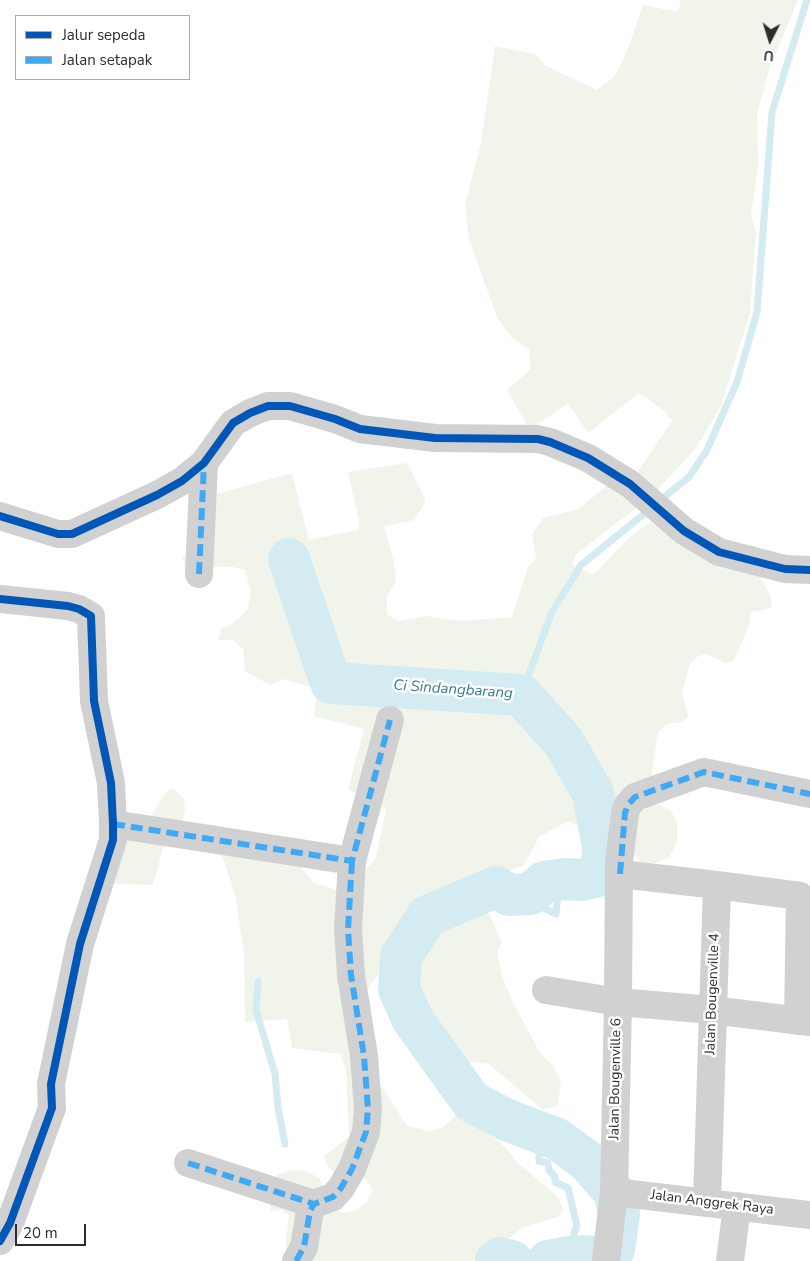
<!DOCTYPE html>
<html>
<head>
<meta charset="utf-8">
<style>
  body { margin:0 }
  #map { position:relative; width:810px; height:1261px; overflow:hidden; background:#fff; font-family:"Nunito Sans",sans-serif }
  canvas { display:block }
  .legend { position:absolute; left:15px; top:15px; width:175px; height:65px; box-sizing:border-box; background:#fff; border:1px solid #ababab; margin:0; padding:6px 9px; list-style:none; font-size:15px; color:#2c2c2c }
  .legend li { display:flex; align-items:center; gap:10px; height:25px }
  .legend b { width:25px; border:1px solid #ababab }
  .north { position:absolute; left:745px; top:15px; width:50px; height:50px; -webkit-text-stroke:4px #fff; paint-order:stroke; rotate:185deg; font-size:14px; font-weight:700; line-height:20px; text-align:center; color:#2c2c2c }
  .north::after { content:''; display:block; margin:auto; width:18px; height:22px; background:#2c2c2c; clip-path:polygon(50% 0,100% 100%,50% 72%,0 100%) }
  .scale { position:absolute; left:15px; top:1224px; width:71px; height:22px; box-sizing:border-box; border:2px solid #2c2c2c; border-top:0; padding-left:6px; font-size:15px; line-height:18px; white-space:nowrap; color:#2c2c2c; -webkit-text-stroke:4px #fff; paint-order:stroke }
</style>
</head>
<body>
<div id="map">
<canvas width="810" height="1261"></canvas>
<ul class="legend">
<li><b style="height:6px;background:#0057b8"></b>Jalur sepeda</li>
<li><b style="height:6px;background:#3fa9f5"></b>Jalan setapak</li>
</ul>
<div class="north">U</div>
<div class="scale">20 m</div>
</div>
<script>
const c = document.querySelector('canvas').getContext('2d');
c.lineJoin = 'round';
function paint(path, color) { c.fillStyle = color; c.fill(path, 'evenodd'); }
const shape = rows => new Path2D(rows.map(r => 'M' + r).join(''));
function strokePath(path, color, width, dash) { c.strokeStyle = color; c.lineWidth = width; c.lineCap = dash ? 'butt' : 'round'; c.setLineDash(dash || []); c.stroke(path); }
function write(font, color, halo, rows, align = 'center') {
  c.font = font + ' "Nunito Sans",sans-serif'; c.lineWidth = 5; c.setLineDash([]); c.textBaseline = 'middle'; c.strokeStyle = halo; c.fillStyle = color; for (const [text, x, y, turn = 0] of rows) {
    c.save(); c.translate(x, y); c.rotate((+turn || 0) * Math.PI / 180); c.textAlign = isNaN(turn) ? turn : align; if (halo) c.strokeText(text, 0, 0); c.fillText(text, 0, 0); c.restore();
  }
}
const green = shape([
  [681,0,798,0,770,67,757,113,758,166,751,215,756,232,750,313,721,406,696,448,652,496,576,554,572,565,593,575,631,536,660,515,760,577,771,597,772,608,751,612,749,626,734,660,725,663,707,654,698,656,690,664,682,692,688,717,682,722,667,724,658,732,650,784,655,803,670,810,677,821,677,842,669,858,644,867,636,855,568,821,539,837,523,866,487,879,481,897,502,942,497,951,502,976,513,1003,540,1053,552,1065,561,1080,558,1106,543,1110,489,1064,470,1062,453,1052,425,1021,409,993,405,976,393,966,383,968,363,994,362,1055,407,1126,429,1131,442,1128,462,1110,506,1148,518,1163,558,1197,563,1209,558,1217,523,1227,499,1247,482,1258,470,1261,286,1261,286,1240,289,1215,282,1210,271,1211,269,1194,277,1175,292,1170,307,1171,319,1178,331,1208,343,1213,355,1211,366,1203,373,1190,366,1179,336,1173,328,1167,324,1156,349,1137,346,1069,340,1054,292,1048,287,1019,245,1022,244,955,235,893,221,853,290,854,314,883,347,893,376,857,386,809,367,797,348,790,364,729,314,716,317,689,283,679,270,685,245,671,243,649,233,640,218,640,221,629,235,622,248,609,251,591,245,570,233,567,185,566,182,558,215,545,202,498,292,473,309,540,358,530,359,521,348,472,407,463,426,501,414,520,384,526,394,562,396,582,387,595,387,614,398,621,426,616,462,621,512,617,528,567,536,558,532,535,543,518,579,509,605,487,637,473,672,421,664,411,646,397,638,394,588,433,568,403,530,430,507,390,531,369,529,349,511,337,497,317,469,239,465,204,481,143,495,46,535,54,546,66,597,90,614,77,626,54,643,5,678,12],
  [173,788,184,799,185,811,178,832,163,848,153,885,94,883,96,847,102,823,110,812,151,816,166,792]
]);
const stream = shape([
  [658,502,689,477,706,452,737,382,757,312,772,112,807,0],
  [521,695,552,612,581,565,650,509],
  [530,894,544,908,556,914,558,894,556,880],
  [258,981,256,1010,275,1074,278,1108,285,1144],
  [549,1137,548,1145,539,1156,539,1161,548,1163,549,1170,555,1177,555,1182,568,1188,577,1226,574,1233,575,1256]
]);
const river = shape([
  [289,559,331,683,521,695,563,741,593,793,603,847,602,863,595,877,581,880,565,879,544,882,530,894,509,895,496,887,427,916,401,957,399,989,413,1020,472,1102,507,1120,557,1139,587,1161,615,1193,619,1214,617,1230,614,1250,607,1257,575,1256,548,1261],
  [496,1261,500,1258,512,1261]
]);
const minor = shape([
  [0,516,58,534,72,534,157,495,182,481,204,463,233,423,250,413,268,406,290,406,335,419,360,429,435,438,538,439,550,442,588,458,630,484,684,531,719,552,785,569,810,570],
  [199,574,204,463],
  [0,599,68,606,79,609,91,616,94,701,111,783,113,824,113,840,80,944,51,1084,52,1108,10,1223,0,1241],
  [113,824,352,861,390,720],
  [620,874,717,885,707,1202],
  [717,885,800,896,798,1021],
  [546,990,618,1002,619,862,625,813,628,805,635,797,704,772,810,794],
  [188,1163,314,1204],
  [614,1192,810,1215],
  [296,1261,304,1247,310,1211,314,1204,333,1197,341,1188,352,1169,366,1132,368,1109,364,1056,351,975,348,929,352,861],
  [606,1261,614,1192,618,1002,712,1010,810,1022],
  [730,1261,737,1206]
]);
const quiet = shape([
  [199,574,204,463],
  [113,824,352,861,390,720],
  [620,874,625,813,628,805,635,797,704,772,810,794],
  [188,1163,314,1204],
  [296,1261,304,1247,310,1211,314,1204,333,1197,341,1188,352,1169,366,1132,368,1109,364,1056,351,975,348,929,352,861]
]);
const cycleway = shape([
  [0,516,58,534,72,534,157,495,182,481,204,463,233,423,250,413,268,406,290,406,335,419,360,429,435,438,538,439,550,442,588,458,630,484,684,531,719,552,785,569,810,570],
  [0,599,68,606,79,609,91,616,94,701,111,783,113,824,113,840,80,944,51,1084,52,1108,10,1223,0,1241]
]);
const streetNames = [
  ["Jalan Bougenville 4",713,994,-88],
  ["Jalan Bougenville 6",616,1079,-89],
  ["Jalan Anggrek Raya",712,1203,7]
];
const waterNames = [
  ["Ci Sindangbarang",453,690,4]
];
paint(green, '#f1f4ea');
strokePath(stream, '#d4ebf2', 7);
strokePath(river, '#d4ebf2', 42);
strokePath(minor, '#d1d1d1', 28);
strokePath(quiet, '#3fa9f5', 6, [12, 6]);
strokePath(cycleway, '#0057b8', 8);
write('14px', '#2c2c2c', '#fff', streetNames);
write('italic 15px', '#357c93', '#fff', waterNames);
</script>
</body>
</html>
